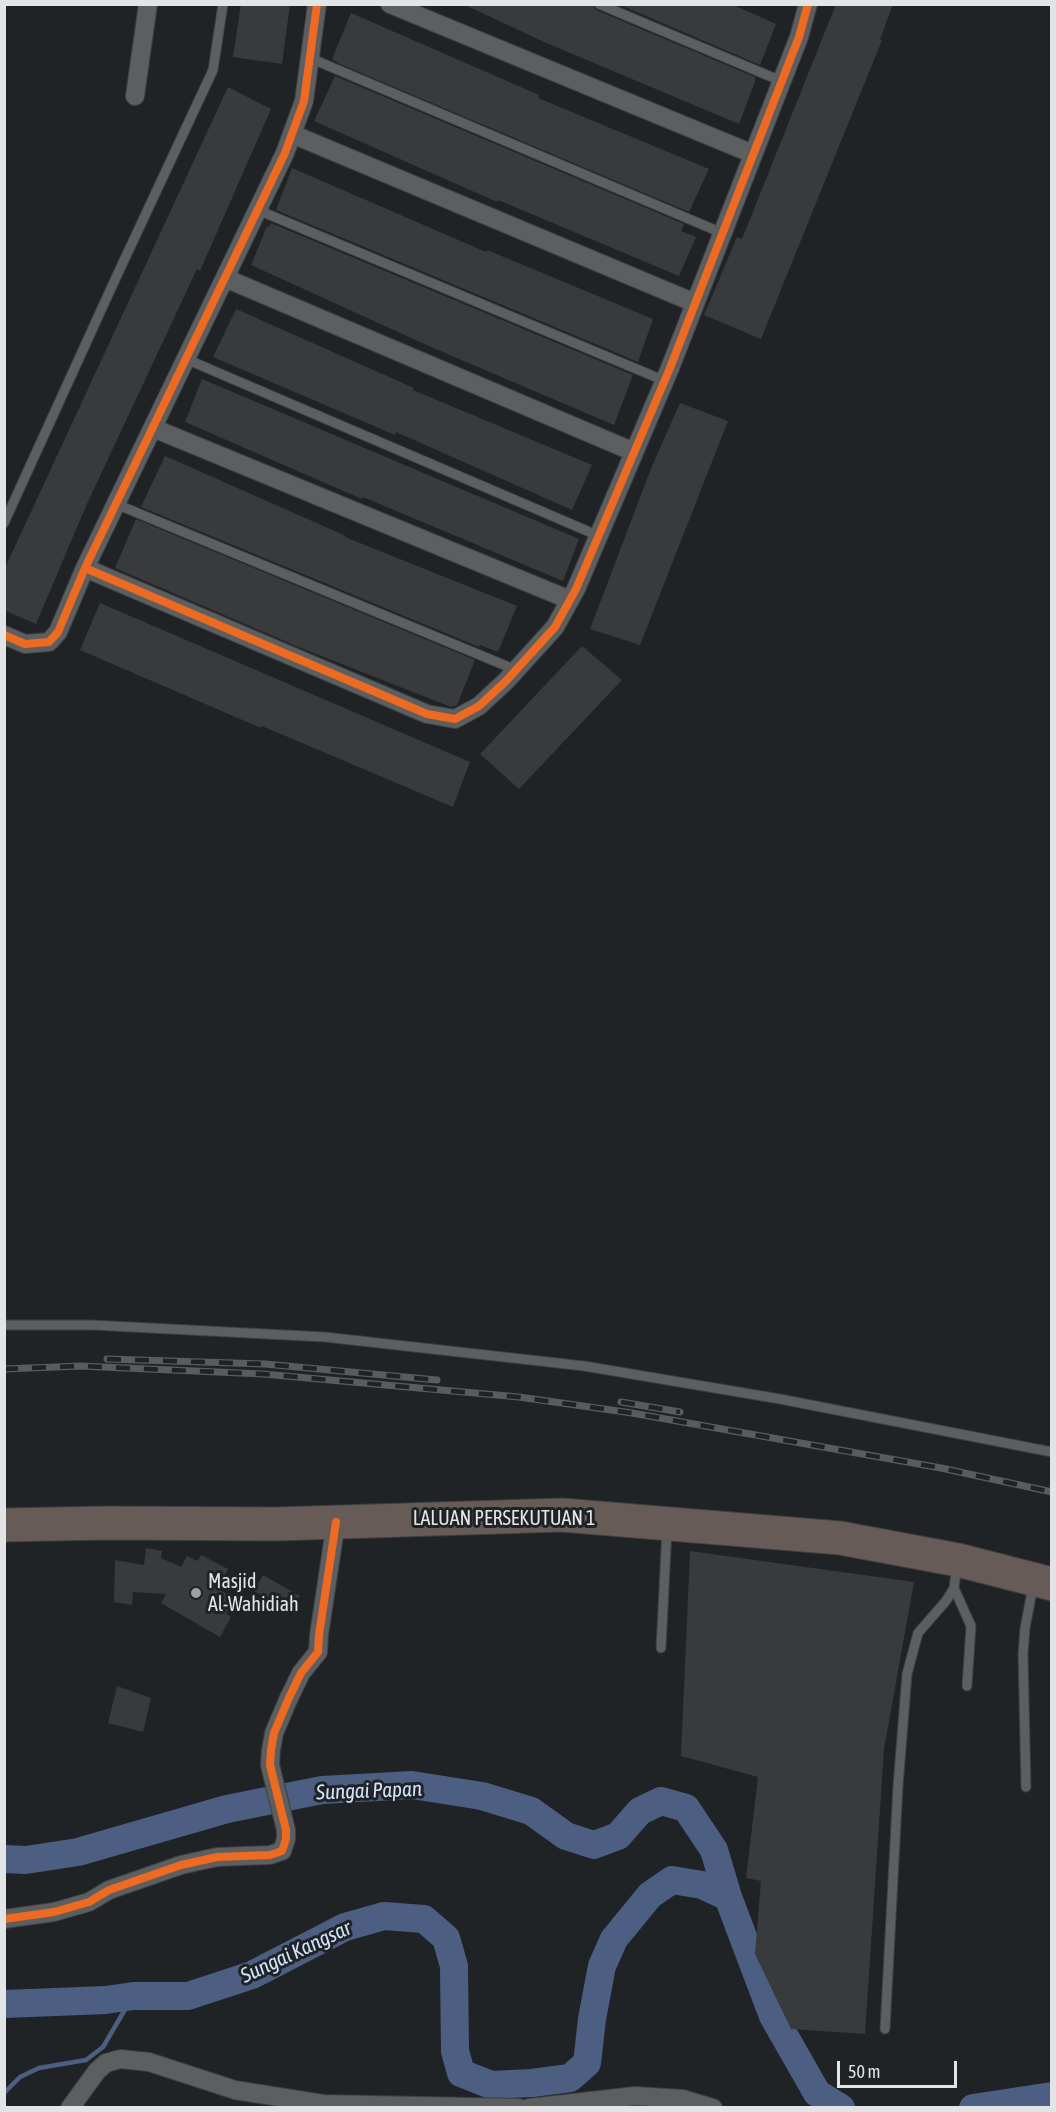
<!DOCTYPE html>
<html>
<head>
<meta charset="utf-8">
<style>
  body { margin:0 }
  #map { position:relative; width:1056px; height:2112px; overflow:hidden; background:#202325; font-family:"Asap Condensed",sans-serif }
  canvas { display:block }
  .frame { position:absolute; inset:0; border:6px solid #e2e4e6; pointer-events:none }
  .scale { position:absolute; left:837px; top:2061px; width:120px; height:27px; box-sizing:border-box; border:3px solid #e2e4e6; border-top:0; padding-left:8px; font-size:18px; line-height:21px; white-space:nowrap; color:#e2e4e6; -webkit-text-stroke:4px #1f2326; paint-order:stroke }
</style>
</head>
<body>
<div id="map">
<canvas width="1056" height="2112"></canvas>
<div class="frame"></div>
<div class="scale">50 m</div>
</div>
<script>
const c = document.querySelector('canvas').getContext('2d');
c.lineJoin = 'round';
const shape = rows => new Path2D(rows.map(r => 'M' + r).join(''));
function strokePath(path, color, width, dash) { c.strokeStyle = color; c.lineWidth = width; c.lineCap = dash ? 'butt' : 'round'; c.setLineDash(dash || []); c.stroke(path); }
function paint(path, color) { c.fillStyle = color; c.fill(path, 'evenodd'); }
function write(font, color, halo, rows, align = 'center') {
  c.font = font + ' "Asap Condensed",sans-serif'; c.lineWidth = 6; c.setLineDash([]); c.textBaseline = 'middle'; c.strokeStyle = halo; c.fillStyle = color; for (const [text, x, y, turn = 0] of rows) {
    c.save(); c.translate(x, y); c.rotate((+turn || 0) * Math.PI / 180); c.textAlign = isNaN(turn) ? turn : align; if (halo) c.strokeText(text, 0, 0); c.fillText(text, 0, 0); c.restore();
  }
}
const stream = shape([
  [4,2093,20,2077,39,2068,86,2060,103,2047,133,1996]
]);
const river = shape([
  [4,1859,26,1860,78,1852,227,1809,322,1790,412,1785,482,1796,531,1811,566,1836,594,1845,618,1836,640,1811,661,1801,686,1808,714,1850,728,1897],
  [4,2004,106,2000,133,1996,188,1996,252,1975,345,1927,384,1916,424,1919,446,1938,454,1966,455,2051,461,2073,491,2085,532,2083,570,2078,587,2063,592,2019,602,1966,614,1939,650,1895,672,1880,702,1885,728,1897,773,2016,817,2093,841,2108],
  [973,2108,1052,2096]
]);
const building = shape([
  [241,4,290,4,282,64,233,57],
  [463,4,592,4,596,10,755,77,755,82,739,124,544,42],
  [618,4,731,4,776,24,760,65],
  [836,4,893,4,880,40,882,40,761,339,704,315,737,237,742,239],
  [351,13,539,95,538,98,709,169,689,212,340,64,332,59],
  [335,76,684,224,681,231,696,237,679,276,498,200,497,202,314,121],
  [228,87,271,109,200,271,197,269,86,506,36,624,4,610,4,570],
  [292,168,486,252,487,250,653,319,638,362,276,210],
  [271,223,633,375,614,425,431,347,251,265,267,226,269,227],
  [236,309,414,388,413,390,592,465,572,510,396,432,395,435,213,357],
  [202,379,579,539,563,581,363,497,362,499,185,422],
  [680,403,728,421,640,645,590,629,652,466],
  [165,456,346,536,345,537,517,606,498,652,480,645,479,647,141,507],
  [136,519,475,660,457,705,451,707,296,646,115,568],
  [100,603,470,762,453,807,262,726,261,728,80,650],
  [582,646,622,680,519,789,480,754],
  [146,1548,162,1551,161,1558,181,1567,187,1556,198,1561,201,1555,228,1569,218,1589,234,1598,226,1614,231,1617,220,1637,161,1603,166,1594,133,1592,132,1605,114,1602,115,1560,144,1565],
  [690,1551,914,1582,884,1749,865,2034,791,2029,755,1954,761,1881,746,1878,758,1777,681,1756],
  [263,1575,300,1596,292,1613,254,1591],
  [117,1686,151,1698,143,1732,108,1723]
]);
const lane = shape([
  [599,4,781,81],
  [310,58,722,233],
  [258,210,665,381],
  [186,359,599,536],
  [116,504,516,670],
  [4,523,113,284,213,70,223,4],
  [4,1325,92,1325,325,1337,584,1366,780,1399,1052,1452],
  [954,1588,971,1626,967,1686],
  [661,1648,667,1529],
  [1026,1787,1023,1654,1025,1628,1033,1586],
  [885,2029,898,1786,907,1674,918,1633,946,1601,954,1588,957,1565]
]);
const street = shape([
  [390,4,753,154],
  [135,96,148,4],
  [292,134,695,303],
  [225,278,634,452],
  [153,428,570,600],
  [85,568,427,714,455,719,479,706,506,681,555,627,576,589,670,368,799,37,808,4],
  [4,635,25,644,49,642,58,632,85,568,285,153,304,101,317,4],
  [4,1919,54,1912,89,1902,109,1890,181,1865,217,1857,270,1855,282,1851,286,1839,286,1830,270,1765,271,1750,274,1733,288,1700,301,1673,318,1652,319,1635,336,1522],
  [70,2108,97,2071,106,2063,120,2059,149,2062,235,2090,323,2104,519,2108],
  [529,2108,635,2096,683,2099,713,2108]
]);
const highway = shape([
  [4,1525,106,1523,277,1524,562,1515,840,1538,958,1560,1052,1584]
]);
const rail = shape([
  [107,1359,265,1364,437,1380],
  [4,1369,80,1366,263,1374,519,1397,632,1413,941,1468,1052,1492],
  [621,1402,680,1412]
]);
const cycleway = shape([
  [85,568,427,714,455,719,479,706,506,681,555,627,576,589,670,368,799,37,808,4],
  [4,635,25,644,49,642,58,632,85,568,285,153,304,101,317,4],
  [4,1919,54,1912,89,1902,109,1890,181,1865,217,1857,270,1855,282,1851,286,1839,286,1830,270,1765,271,1750,274,1733,288,1700,301,1673,318,1652,319,1635,336,1522]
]);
const markers = [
  [196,1593,6,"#9ea0a2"]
];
const streetNames = [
  ["LALUAN PERSEKUTUAN 1",504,1519]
];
const poiNames = [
  ["Masjid",208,1582],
  ["Al-Wahidiah",208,1605]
];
const waterNames = [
  ["Sungai Papan",369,1791,-2],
  ["Sungai Kangsar",296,1952,-25]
];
strokePath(stream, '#4c5f82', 4.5);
strokePath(river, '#4c5f82', 28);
paint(building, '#383a3b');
strokePath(lane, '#3d3f41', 11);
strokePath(street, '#3d3f41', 20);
strokePath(highway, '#3d3f41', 35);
strokePath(lane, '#5d5e60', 9);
strokePath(street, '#5d5e60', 18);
strokePath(highway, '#675b57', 33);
strokePath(rail, '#595b5c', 7);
strokePath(rail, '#1f2326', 4.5, [14]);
strokePath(cycleway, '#ed6a23', 8);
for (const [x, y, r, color] of markers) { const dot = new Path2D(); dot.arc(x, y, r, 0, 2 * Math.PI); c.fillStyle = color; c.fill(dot); strokePath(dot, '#1f2326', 2); }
write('20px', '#e2e4e6', '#1f2326', streetNames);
write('20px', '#e2e4e6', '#1f2326', poiNames, 'left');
write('italic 21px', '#d4e2fc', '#1f2326', waterNames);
</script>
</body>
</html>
